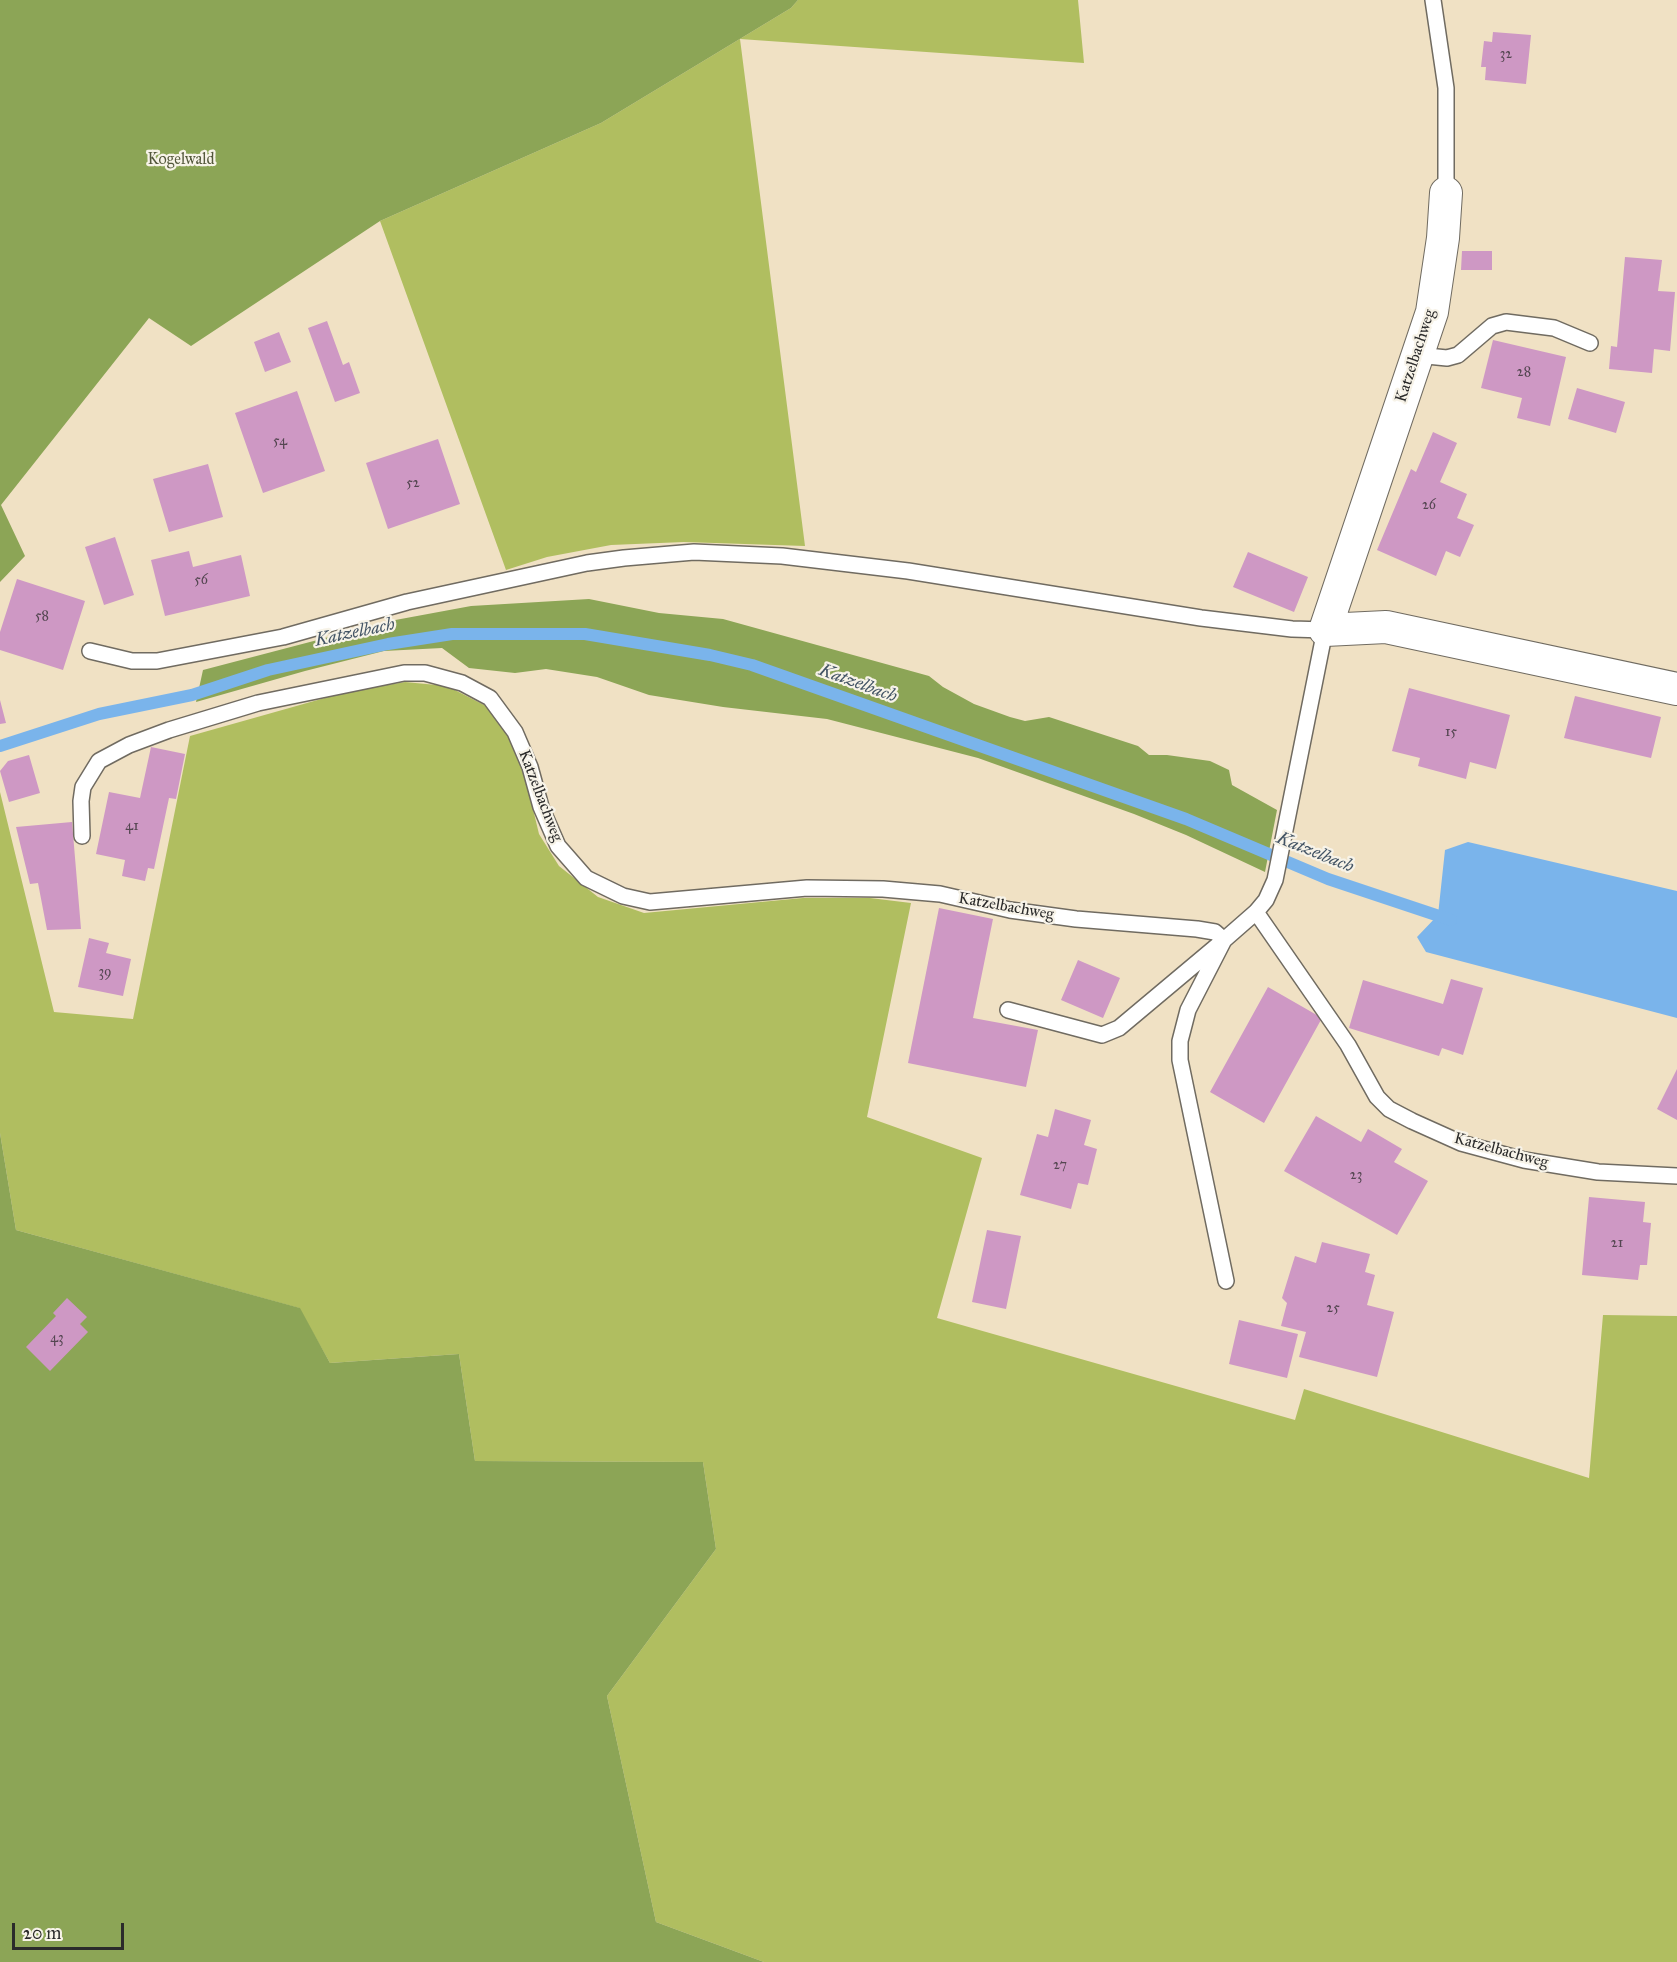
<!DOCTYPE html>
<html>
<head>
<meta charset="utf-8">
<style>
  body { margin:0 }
  #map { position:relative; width:1677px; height:1962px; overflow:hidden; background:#f0e1c4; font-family:"IM FELL Great Primer",serif }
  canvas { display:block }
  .scale { position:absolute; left:12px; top:1923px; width:112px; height:27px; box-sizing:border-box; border:3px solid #2b2b2b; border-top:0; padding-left:8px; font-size:18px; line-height:21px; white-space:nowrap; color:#2b2b2b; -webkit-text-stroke:4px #f7f3e8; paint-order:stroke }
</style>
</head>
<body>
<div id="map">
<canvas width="1677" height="1962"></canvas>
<div class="scale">20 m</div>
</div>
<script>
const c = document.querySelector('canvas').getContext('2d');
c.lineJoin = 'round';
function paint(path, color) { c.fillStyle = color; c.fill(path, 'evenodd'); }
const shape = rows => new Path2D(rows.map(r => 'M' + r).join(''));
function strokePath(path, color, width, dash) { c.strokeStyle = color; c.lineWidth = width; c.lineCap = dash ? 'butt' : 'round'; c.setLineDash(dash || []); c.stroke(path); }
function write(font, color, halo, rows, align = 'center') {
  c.font = font + ' "IM FELL Great Primer",serif'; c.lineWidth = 4.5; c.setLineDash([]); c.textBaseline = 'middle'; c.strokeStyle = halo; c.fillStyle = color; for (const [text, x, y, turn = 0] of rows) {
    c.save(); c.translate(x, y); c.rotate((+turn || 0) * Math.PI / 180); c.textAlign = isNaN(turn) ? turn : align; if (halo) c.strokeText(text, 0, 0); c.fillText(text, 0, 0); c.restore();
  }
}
const green = shape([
  [798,0,1078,0,1084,63,740,39,805,546,684,542,611,545,547,557,506,570,380,221,601,123,791,8],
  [405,682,447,686,486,706,503,726,516,754,527,784,539,834,559,866,598,897,644,913,803,898,870,898,911,903,867,1117,982,1158,937,1318,1295,1420,1304,1389,1589,1478,1603,1315,1677,1316,1677,1962,764,1962,656,1922,607,1696,716,1549,703,1462,475,1461,459,1354,330,1363,299,1308,16,1230,0,1133,0,792,54,1012,133,1019,190,736,346,692]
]);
const forest = shape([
  [0,0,798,0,791,8,601,123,380,221,191,346,149,318,1,505,25,556,0,582],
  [589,599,659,613,723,619,929,676,943,687,974,704,1010,717,1025,721,1049,717,1138,746,1149,755,1167,755,1210,761,1229,770,1232,785,1277,810,1265,872,1186,835,1134,814,978,758,827,719,723,707,649,695,597,677,546,669,515,673,469,668,442,648,384,651,305,671,196,702,203,670,390,621,471,606],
  [0,1133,16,1230,300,1308,330,1363,459,1354,475,1461,703,1462,716,1549,607,1696,656,1922,764,1962,0,1962]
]);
const water = shape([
  [1468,842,1677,891,1677,1018,1426,952,1417,937,1438,915,1445,850]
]);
const stream = shape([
  [0,746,99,714,192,695,268,670,388,644,452,634,585,634,710,655,752,665,1186,819,1328,879,1451,920]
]);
const building = shape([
  [1493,32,1531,35,1526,84,1485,80,1486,67,1481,67,1484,41,1492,42],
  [1462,251,1492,251,1492,270,1461,270],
  [1625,257,1662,260,1658,291,1675,292,1670,351,1654,349,1652,373,1609,369,1611,346,1617,347],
  [327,321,343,365,349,362,360,393,335,402,308,328],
  [279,332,291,362,265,372,254,342],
  [1493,340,1566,357,1550,426,1517,418,1522,398,1481,388],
  [1577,388,1625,402,1616,433,1568,419],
  [297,391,325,471,263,493,235,413],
  [1433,432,1457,443,1440,482,1467,494,1457,518,1474,525,1460,557,1446,551,1436,576,1377,550,1411,469,1416,472],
  [438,439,460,504,388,529,366,463],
  [208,464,223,517,169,532,153,479],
  [115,537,134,595,104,605,85,547],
  [189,551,193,567,241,555,250,596,165,616,151,560],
  [1248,552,1308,577,1294,612,1233,587],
  [17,579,85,601,63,670,0,650,0,632],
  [1409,688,1510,715,1496,769,1470,762,1466,779,1418,766,1420,758,1392,751],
  [1575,696,1661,717,1651,758,1564,738],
  [0,700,6,723,0,724],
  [151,747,185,754,176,799,169,798,154,869,148,868,145,881,122,876,125,860,96,854,109,792,140,798],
  [29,755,40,793,9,802,0,771,8,761],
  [72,822,81,929,47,930,38,883,30,884,16,827],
  [939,908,993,919,973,1018,1038,1030,1026,1087,908,1063],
  [89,938,109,943,106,953,131,959,123,996,78,987],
  [1078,960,1120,978,1103,1018,1061,1000],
  [1451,979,1483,988,1463,1055,1442,1048,1439,1056,1349,1028,1363,980,1443,1004],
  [1268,987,1322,1018,1264,1123,1210,1092],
  [1677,1069,1677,1120,1657,1109],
  [1055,1109,1091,1120,1084,1145,1097,1149,1088,1185,1078,1183,1071,1209,1020,1195,1037,1134,1048,1137],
  [1316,1116,1361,1142,1368,1129,1402,1149,1394,1162,1428,1181,1397,1235,1284,1171],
  [1589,1197,1645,1202,1643,1222,1651,1223,1647,1265,1640,1265,1638,1280,1582,1275],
  [987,1230,1021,1236,1006,1309,972,1302],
  [1322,1242,1370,1254,1365,1272,1375,1275,1367,1305,1394,1312,1377,1377,1299,1357,1306,1332,1281,1326,1287,1303,1282,1298,1295,1256,1316,1263],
  [67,1298,87,1317,80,1324,88,1332,50,1371,26,1347,56,1316,53,1313],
  [1239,1320,1298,1334,1287,1378,1229,1364]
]);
const lane = shape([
  [1433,0,1446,88,1446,193],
  [1417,355,1447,358,1458,355,1492,326,1506,322,1554,328,1590,343],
  [90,651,132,661,157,661,283,637,407,602,587,563,624,558,694,552,782,556,908,571,1201,618,1292,629,1325,630,1275,880,1266,900,1256,912,1224,940,1188,1010,1180,1041,1180,1060,1226,1281],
  [82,836,81,801,83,787,99,761,129,745,169,730,258,703,404,673,425,673,462,683,490,698,515,732,530,767,541,807,558,846,586,878,623,896,650,902,807,888,883,889,940,894,1010,910,1076,919,1197,929,1215,932,1224,940,1119,1028,1102,1035,1008,1010],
  [1256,912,1348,1045,1377,1097,1389,1109,1412,1121,1461,1143,1524,1160,1598,1172,1677,1176]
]);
const street = shape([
  [1446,193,1443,238,1432,312,1325,630,1386,627,1677,689]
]);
const numberNames = [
  ["32",1506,55],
  ["28",1524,373],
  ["54",280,442],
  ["52",413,484],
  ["26",1429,506],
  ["56",201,581],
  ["58",42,617],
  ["15",1451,733],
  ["41",132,827],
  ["39",105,973],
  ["27",1060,1166],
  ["23",1356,1176],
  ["21",1617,1244],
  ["25",1333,1309],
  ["43",57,1339]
];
const parkNames = [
  ["Kogelwald",181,160]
];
const streetNames = [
  ["Katzelbachweg",1416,356,-72],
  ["Katzelbachweg",540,796,69],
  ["Katzelbachweg",1006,907,10],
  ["Katzelbachweg",1501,1151,15]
];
const waterNames = [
  ["Katzelbach",355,633,-12],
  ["Katzelbach",858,684,20],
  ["Katzelbach",1315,853,22]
];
paint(green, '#b0be60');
paint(forest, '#8ca556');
paint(water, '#7ab4eb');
strokePath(stream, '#7ab4eb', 12);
paint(building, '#ce98c4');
strokePath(lane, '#706b61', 18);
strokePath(street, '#706b61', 34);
strokePath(lane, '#fff', 15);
strokePath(street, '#fff', 32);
write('14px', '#544651', null, numberNames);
write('16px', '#53573b', '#f7f3e8', parkNames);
write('16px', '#2b2b2b', '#f7f3e8', streetNames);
write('italic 18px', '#435465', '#f7f3e8', waterNames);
</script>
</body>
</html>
